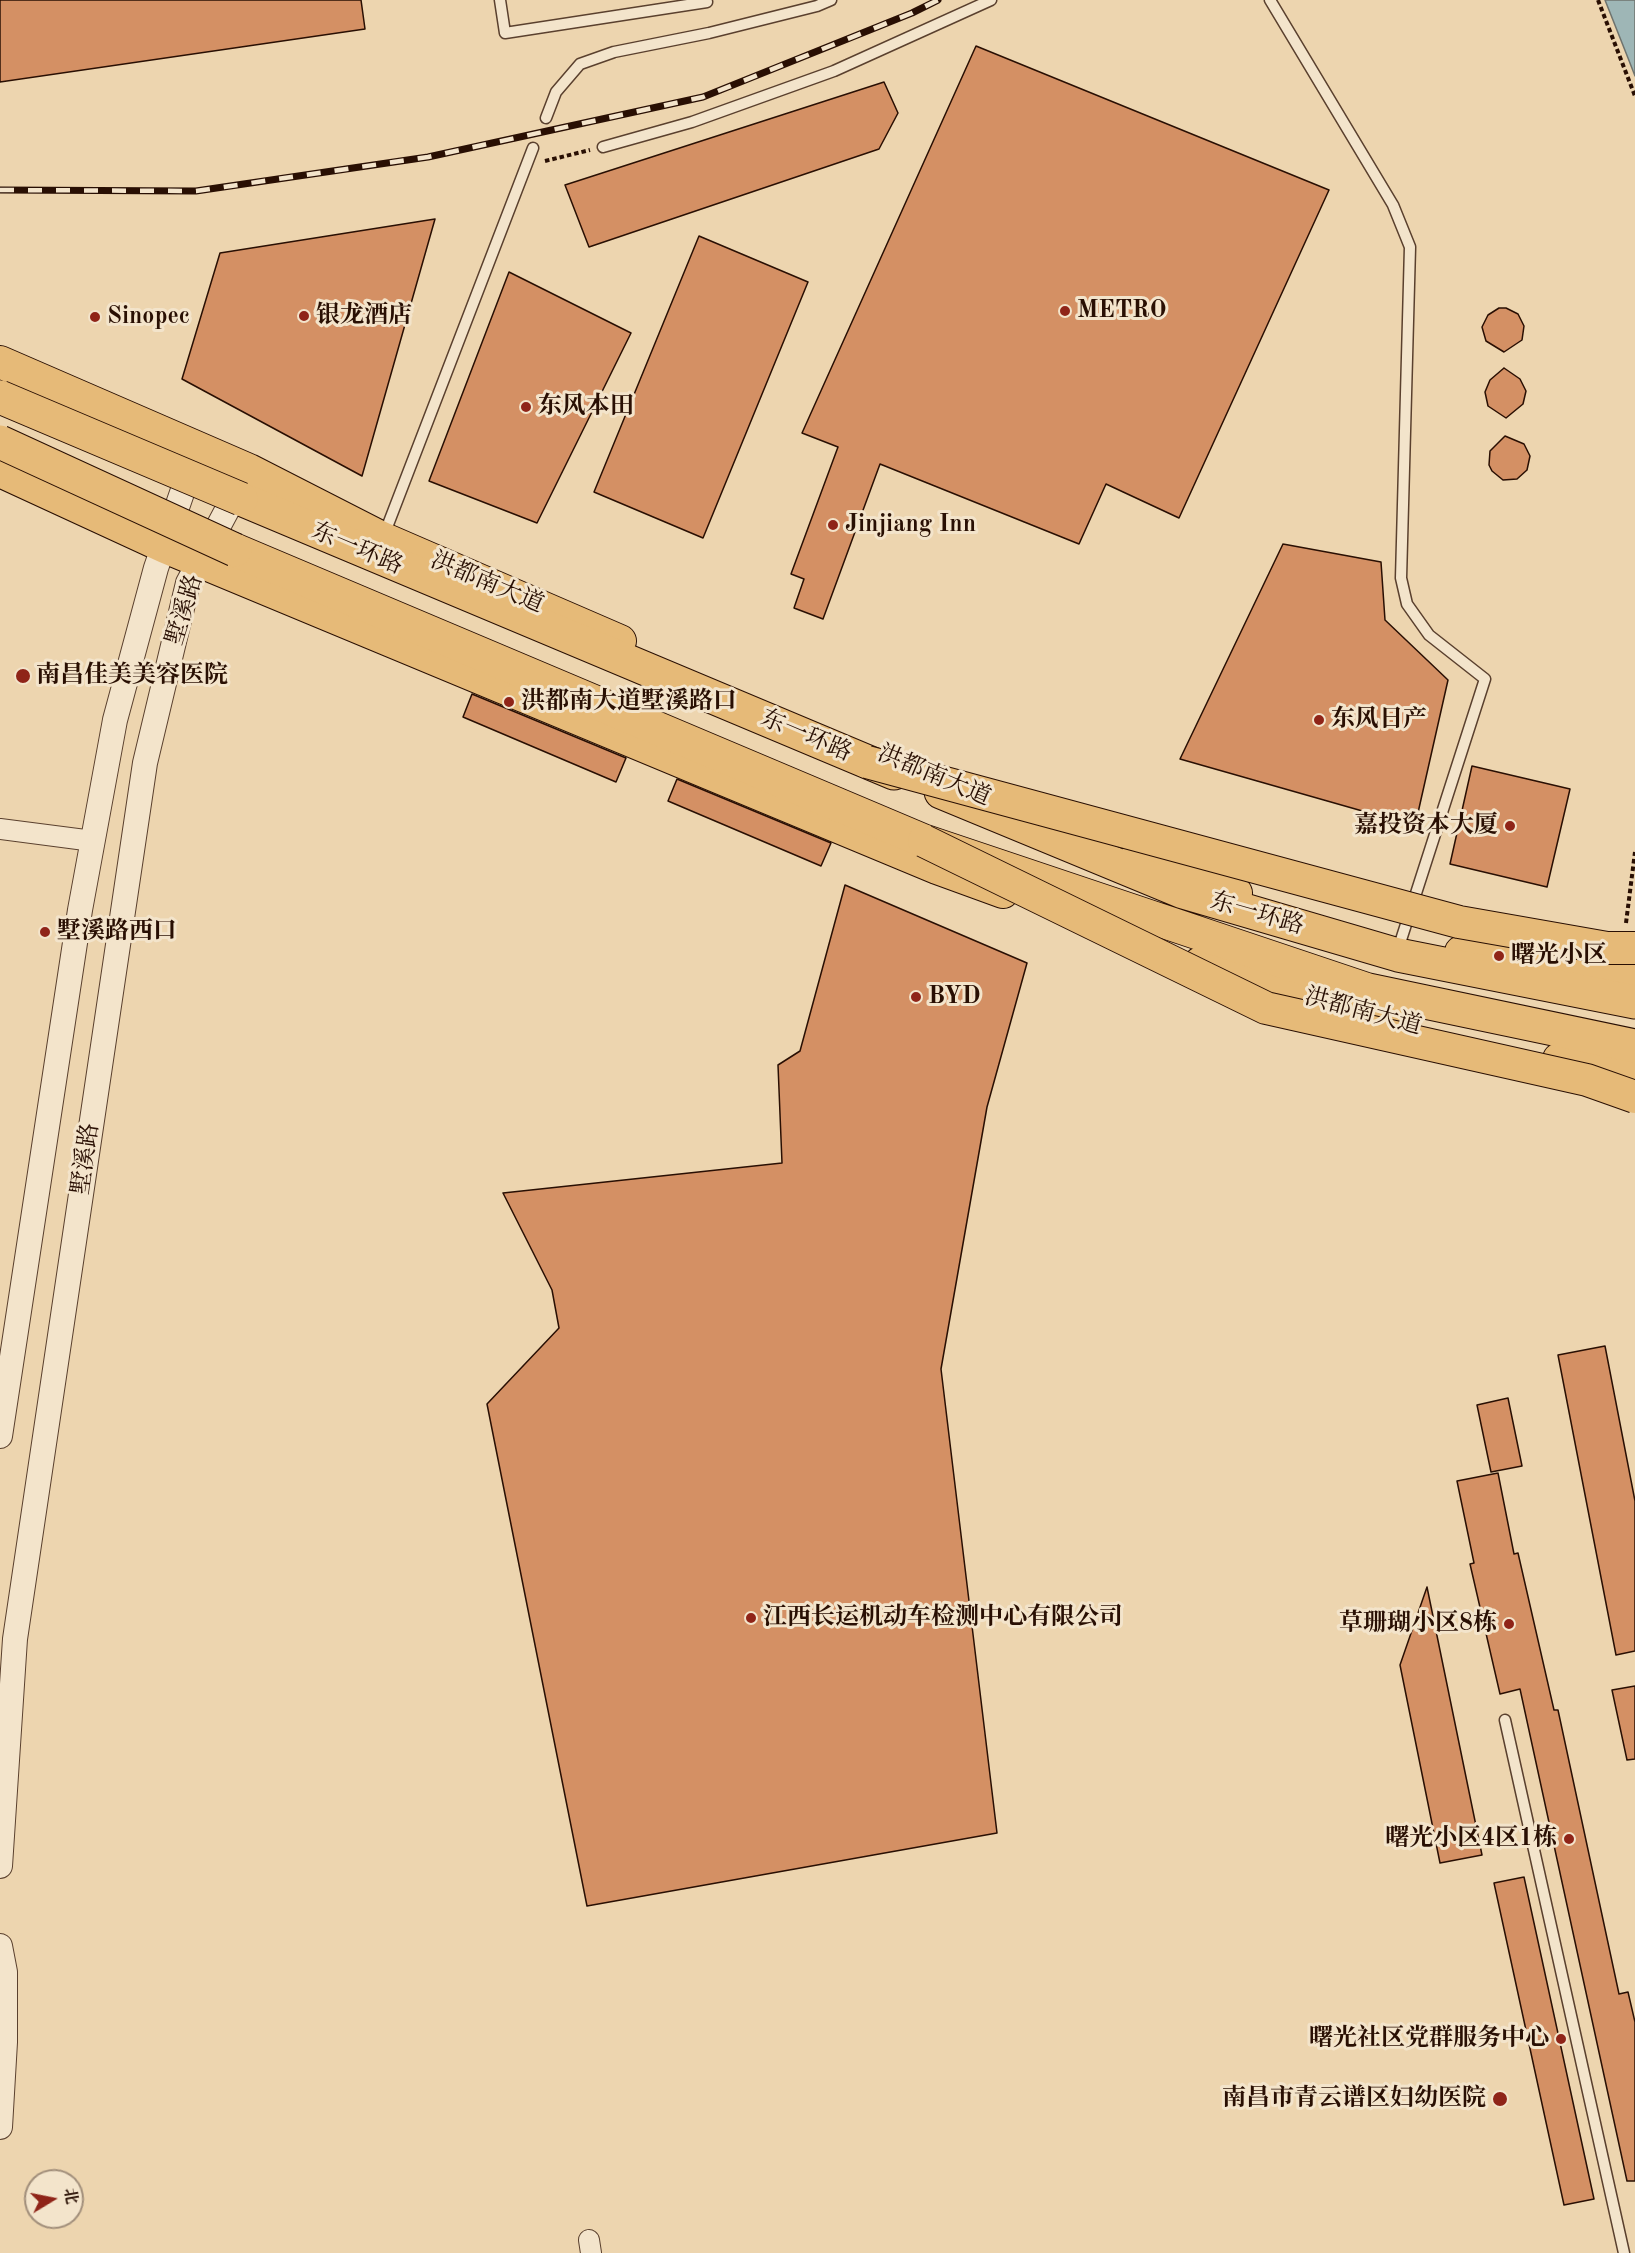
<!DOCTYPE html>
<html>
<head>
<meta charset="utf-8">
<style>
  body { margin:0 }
  #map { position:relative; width:1635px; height:2253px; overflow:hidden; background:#edd5af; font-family:"Old Standard TT","Noto Serif SC",serif }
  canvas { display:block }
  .north { position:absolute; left:24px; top:2169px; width:60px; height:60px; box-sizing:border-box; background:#f3e4cb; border:2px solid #a28f7b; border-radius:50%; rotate:80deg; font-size:16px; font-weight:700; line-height:24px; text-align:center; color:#290f03 }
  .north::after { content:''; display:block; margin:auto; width:21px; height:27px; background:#8f2418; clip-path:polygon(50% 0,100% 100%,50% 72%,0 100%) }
</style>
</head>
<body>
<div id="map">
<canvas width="1635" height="2253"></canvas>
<div class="north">北</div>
</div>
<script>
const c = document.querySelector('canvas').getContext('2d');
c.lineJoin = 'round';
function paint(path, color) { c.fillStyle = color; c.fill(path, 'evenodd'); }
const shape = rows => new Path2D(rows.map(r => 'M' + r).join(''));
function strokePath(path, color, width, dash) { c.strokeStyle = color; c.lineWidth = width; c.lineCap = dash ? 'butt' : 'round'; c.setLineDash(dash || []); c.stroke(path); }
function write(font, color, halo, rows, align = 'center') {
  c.font = font + ' "Old Standard TT","Noto Serif SC",serif'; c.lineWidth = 6; c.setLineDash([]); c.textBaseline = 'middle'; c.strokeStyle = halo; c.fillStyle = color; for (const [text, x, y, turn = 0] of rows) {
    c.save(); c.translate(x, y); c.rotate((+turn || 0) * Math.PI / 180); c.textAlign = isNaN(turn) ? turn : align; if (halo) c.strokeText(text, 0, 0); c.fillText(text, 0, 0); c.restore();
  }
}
const water = shape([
  [1605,0,1635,0,1635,76,1628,58,1605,0]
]);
const building = shape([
  [0,0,361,0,365,29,0,82,0,0],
  [976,46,1329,190,1179,518,1106,484,1079,544,880,464,823,619,794,608,804,579,791,574,838,447,802,433,976,46],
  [884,82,898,113,879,149,589,247,565,185,884,82],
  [435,219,362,476,182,379,220,253,435,219],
  [699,236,808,282,703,538,594,492,699,236],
  [509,272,631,333,537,523,429,481,509,272],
  [1499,308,1506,308,1518,314,1524,326,1522,340,1504,352,1486,341,1482,327,1488,315,1499,308],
  [1504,368,1520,379,1526,391,1523,404,1506,418,1488,406,1485,392,1490,380,1504,368],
  [1505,436,1524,444,1530,456,1527,470,1517,479,1503,480,1492,471,1489,465,1490,451,1505,436],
  [1283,544,1381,562,1385,620,1448,680,1415,826,1180,759,1283,544],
  [472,694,626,758,616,782,463,717,472,694],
  [1472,766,1570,789,1547,887,1450,864,1472,766],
  [677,779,831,843,821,866,668,801,677,779],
  [845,885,1027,963,987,1107,941,1369,997,1833,587,1906,487,1404,559,1328,552,1290,503,1193,782,1163,778,1065,800,1051,845,885],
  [1605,1346,1635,1501,1635,1651,1616,1655,1558,1355,1605,1346],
  [1508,1398,1522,1466,1491,1472,1477,1405,1508,1398],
  [1498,1473,1514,1554,1518,1553,1554,1710,1558,1710,1619,1994,1628,1992,1635,2022,1635,2181,1627,2181,1520,1689,1500,1694,1470,1564,1474,1563,1457,1481,1498,1473],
  [1427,1587,1482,1855,1440,1863,1400,1665,1427,1587],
  [1635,1686,1635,1759,1627,1760,1612,1690,1635,1686],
  [1524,1877,1594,2199,1564,2205,1494,1883,1524,1877]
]);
const path = shape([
  [1598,0,1635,96],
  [545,161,590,150],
  [1626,923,1635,852]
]);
const service = shape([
  [500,0,505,33,707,2],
  [1270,0,1393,205,1410,247,1401,578,1407,604,1429,635,1485,679,1400,943],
  [546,118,556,92,580,64,614,52,709,33,817,6,831,0],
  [603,147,692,122,834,71,991,0],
  [384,535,533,148],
  [1505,1720,1624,2253]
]);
const minor = shape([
  [0,829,93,841],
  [589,2240,591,2253]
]);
const tertiary = shape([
  [0,1436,80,910,115,720,156,568,193,461],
  [0,1866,15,1639,145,763,188,583,241,484],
  [0,1946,5,1972,5,2042,0,2127]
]);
const primary = shape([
  [0,362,249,470,382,538,620,641],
  [0,471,165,547,937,868,1003,892],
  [1137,857,1236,893],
  [1461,952,1635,980],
  [1200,963,1239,977,1393,1022],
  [1559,1059,1635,1073]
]);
const trunk = shape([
  [241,499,894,773],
  [235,550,924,841,1368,990,1635,1046],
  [941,792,1183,892,1398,955,1635,1002]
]);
const rail = shape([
  [0,190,196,191,428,157,703,97,912,13,938,0]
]);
const primaryBridge = shape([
  [867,762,1459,922,1607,948,1635,948],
  [924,841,1266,1008,1587,1080,1635,1097]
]);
const trunkBridge = shape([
  [0,397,241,499],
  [0,442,235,550]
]);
const markers = [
  [1065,311,6,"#8f2418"],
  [304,316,6,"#8f2418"],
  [95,317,6,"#8f2418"],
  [526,407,6,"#8f2418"],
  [833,525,6,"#8f2418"],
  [23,676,8,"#8f2418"],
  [509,702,6,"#8f2418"],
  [1319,720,6,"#8f2418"],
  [1510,826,6,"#8f2418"],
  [45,932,6,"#8f2418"],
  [1499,956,6,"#8f2418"],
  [916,997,6,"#8f2418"],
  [751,1618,6,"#8f2418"],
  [1509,1624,6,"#8f2418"],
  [1569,1839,6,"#8f2418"],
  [1561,2039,6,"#8f2418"],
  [1500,2099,8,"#8f2418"]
];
const poiNames = [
  ["METRO",1077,311],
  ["银龙酒店",316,316],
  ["Sinopec",107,317],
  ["东风本田",538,407],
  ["Jinjiang Inn",845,525],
  ["南昌佳美美容医院",36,676],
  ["洪都南大道墅溪路口",521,702],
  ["东风日产",1331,720],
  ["嘉投资本大厦",1498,826,"right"],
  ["墅溪路西口",57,932],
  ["曙光小区",1511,956],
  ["BYD",928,997],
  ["江西长运机动车检测中心有限公司",763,1618],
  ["草珊瑚小区8栋",1497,1624,"right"],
  ["曙光小区4区1栋",1557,1839,"right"],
  ["曙光社区党群服务中心",1549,2039,"right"],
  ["南昌市青云谱区妇幼医院",1486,2099,"right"]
];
const streetNames = [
  ["东一环路",357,549,23],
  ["洪都南大道",487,583,23],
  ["墅溪路",185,610,-73],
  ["东一环路",806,736,23],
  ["洪都南大道",934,776,23],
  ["东一环路",1257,914,16],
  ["洪都南大道",1363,1012,15],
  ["墅溪路",86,1159,-82]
];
paint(water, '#9eb6b6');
strokePath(water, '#6f736e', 1.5);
paint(building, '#d49064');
strokePath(building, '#290f03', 1.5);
strokePath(service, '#5a402e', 13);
strokePath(minor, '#5a402e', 22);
strokePath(tertiary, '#5a402e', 26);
strokePath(primary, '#290f03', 34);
strokePath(trunk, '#290f03', 35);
strokePath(path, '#290f03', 4, [4.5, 3]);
strokePath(service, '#f3e4cb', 10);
strokePath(minor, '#f3e4cb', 20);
strokePath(tertiary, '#f3e4cb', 24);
strokePath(primary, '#e6ba78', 32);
strokePath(trunk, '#e6ba78', 33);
strokePath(rail, '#290f03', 7);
strokePath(rail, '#f3e4cb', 4.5, [14]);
strokePath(primaryBridge, '#290f03', 34, []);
strokePath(trunkBridge, '#290f03', 35, []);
strokePath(primaryBridge, '#e6ba78', 32);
strokePath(trunkBridge, '#e6ba78', 33);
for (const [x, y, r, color] of markers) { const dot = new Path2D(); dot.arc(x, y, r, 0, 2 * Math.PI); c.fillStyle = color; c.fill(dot); strokePath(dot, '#f3e4cb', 2); }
write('bold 24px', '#290f03', '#f3e4cb', poiNames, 'left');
write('24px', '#290f03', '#f3e4cb', streetNames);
</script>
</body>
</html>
